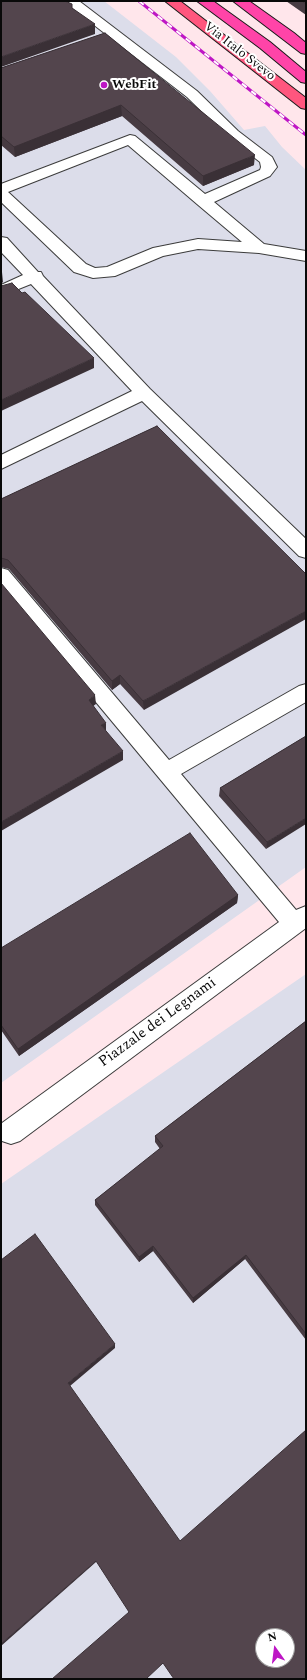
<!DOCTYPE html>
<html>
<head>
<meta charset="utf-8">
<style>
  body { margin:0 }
  #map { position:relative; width:307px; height:1680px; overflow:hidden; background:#ffe6eb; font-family:Spectral,serif }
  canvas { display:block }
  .frame { position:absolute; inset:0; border:2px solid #090909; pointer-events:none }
  .north { position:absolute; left:255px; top:1628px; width:40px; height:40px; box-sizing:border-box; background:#fff; border:1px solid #9d9d9d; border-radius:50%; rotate:346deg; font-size:11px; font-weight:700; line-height:16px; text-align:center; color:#090909 }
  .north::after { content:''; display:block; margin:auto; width:14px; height:18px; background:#be16c5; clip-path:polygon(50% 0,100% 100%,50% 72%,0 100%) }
</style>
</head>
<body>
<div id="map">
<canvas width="307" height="1680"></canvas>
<div class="frame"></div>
<div class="north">N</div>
</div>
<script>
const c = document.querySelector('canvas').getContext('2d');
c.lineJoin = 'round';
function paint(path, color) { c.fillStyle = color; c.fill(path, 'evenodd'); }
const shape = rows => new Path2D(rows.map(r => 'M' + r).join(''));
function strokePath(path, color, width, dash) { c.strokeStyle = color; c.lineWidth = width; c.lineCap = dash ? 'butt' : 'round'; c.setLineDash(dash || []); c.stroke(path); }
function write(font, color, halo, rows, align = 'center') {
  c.font = font + ' Spectral,serif'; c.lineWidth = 4; c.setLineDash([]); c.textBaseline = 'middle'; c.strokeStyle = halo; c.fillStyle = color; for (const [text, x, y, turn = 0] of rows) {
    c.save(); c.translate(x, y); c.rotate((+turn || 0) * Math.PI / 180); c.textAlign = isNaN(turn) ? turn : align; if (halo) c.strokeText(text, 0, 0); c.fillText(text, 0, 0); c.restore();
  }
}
const industrial = shape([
  [1,1,104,1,176,57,210,91,244,130,265,126,282,147,306,170,306,867,1,1083],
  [306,974,306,1679,1,1679,1,1184],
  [263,1636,287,1636,287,1660,263,1660]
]);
const minor = shape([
  [63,1,79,1,197,91,238,131,272,157,277,167,270,176,214,202,264,244,306,251,306,261,259,253,198,249,163,256,115,276,93,278,74,272,1,202,1,184,130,135,135,136,205,194,260,170,261,167,260,162,228,137,187,97,63,1],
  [128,145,197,204,242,242,198,239,153,248,107,267,95,268,86,264,8,192,128,145],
  [1,237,7,238,38,272,41,272,43,276,150,389,306,539,306,558,299,556,142,401,1,469,1,455,132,391,31,284,1,296,1,285,23,275,1,252,1,237],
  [1,568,8,570,169,760,299,686,306,684,306,702,181,774,296,910,306,906,306,928,20,1141,11,1144,2,1141,1,1138,2,1123,279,922,1,588,1,568]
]);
const major = shape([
  [165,1,180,1,306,98,306,109,301,108,165,1]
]);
const highway = shape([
  [197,1,213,1,270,42,306,72,306,83,301,82,260,48,197,1],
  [233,1,249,1,294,33,306,43,306,54,301,53,233,1]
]);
const rail = shape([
  [139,1,306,135]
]);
const wall = shape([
  [286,1,306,1,306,15],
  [105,33,254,165,203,186,122,116,15,157,1,145,1,68],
  [157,426,144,710,120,684,112,690,9,569,1,567,1,499],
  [306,736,266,849,219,796,220,788],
  [238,895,237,903,19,1056,1,1030,1,948],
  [306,1021,306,1340,245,1259,193,1303,153,1251,139,1262,95,1205,95,1200,160,1149,155,1142,155,1136]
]);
const shadedWall = shape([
  [95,24,95,34,1,67,1,57],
  [121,105,122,116,15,157,14,147],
  [255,155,254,165,203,186,203,176],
  [2,272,3,282,1,284,1,273],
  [94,358,94,368,1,411,1,400],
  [306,611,306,619,144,710,143,701],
  [120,675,120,684,112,690,112,681],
  [95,695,96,704,89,709,89,700],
  [106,723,106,731,101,725],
  [123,751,123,760,1,831,1,822],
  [306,818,306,824,266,849,267,842],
  [238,895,237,903,19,1056,18,1049],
  [153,1246,153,1251,139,1262,139,1257],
  [246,1255,245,1259,193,1303,193,1298],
  [115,1344,115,1348,70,1386,68,1383],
  [96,1561,96,1562,1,1646,1,1644]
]);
const building = shape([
  [4,1,65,1,72,4,72,8,95,24,1,57,1,2,4,1],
  [302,1,306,1,306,4,302,1],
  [105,33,255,155,203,176,121,105,14,147,1,136,1,68,105,33],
  [12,283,22,293,25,292,94,358,1,400,1,286,12,283],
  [157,426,306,574,306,611,143,701,120,675,112,681,8,560,1,558,1,499,157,426],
  [1,583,95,695,89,700,106,723,101,725,123,751,1,822,1,583],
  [306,736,306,818,267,842,220,788,306,736],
  [190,833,238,895,18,1049,1,1025,1,948,190,833],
  [306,1021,306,1334,246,1255,193,1298,153,1246,139,1257,95,1200,163,1146,155,1136,306,1021],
  [35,1234,115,1344,68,1383,180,1541,306,1430,306,1679,174,1679,163,1663,146,1679,52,1679,129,1612,96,1561,1,1644,1,1260,35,1234],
  [263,1636,287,1636,287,1660,263,1660,263,1636]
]);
const markers = [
  [104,85,4,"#be16c5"]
];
const farStreetnames = [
  ["Via Italo Svevo",239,52,38]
];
const farPoinames = [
  ["WebFit",112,85]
];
const streetNames = [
  ["Piazzale dei Legnami",158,1023,-36]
];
paint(industrial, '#dcddea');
strokePath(minor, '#3c3c3c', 2);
strokePath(major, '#1a1a1a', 2);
strokePath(highway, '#1a1a1a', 2);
paint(minor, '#fff');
paint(major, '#ff567e');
paint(highway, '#ff44a8');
strokePath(rail, '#be16c5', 3);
strokePath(rail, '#fff', 2, [6]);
paint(wall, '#473b42');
paint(shadedWall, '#3a3036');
paint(building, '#53454d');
strokePath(building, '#3a3036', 1);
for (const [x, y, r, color] of markers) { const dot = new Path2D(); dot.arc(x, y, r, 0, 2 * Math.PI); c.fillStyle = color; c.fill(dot); strokePath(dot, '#fff', 1.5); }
write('13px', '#090909', '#fff', farStreetnames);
write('bold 13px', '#090909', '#fff', farPoinames, 'left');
write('15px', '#090909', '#fff', streetNames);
</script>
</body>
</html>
